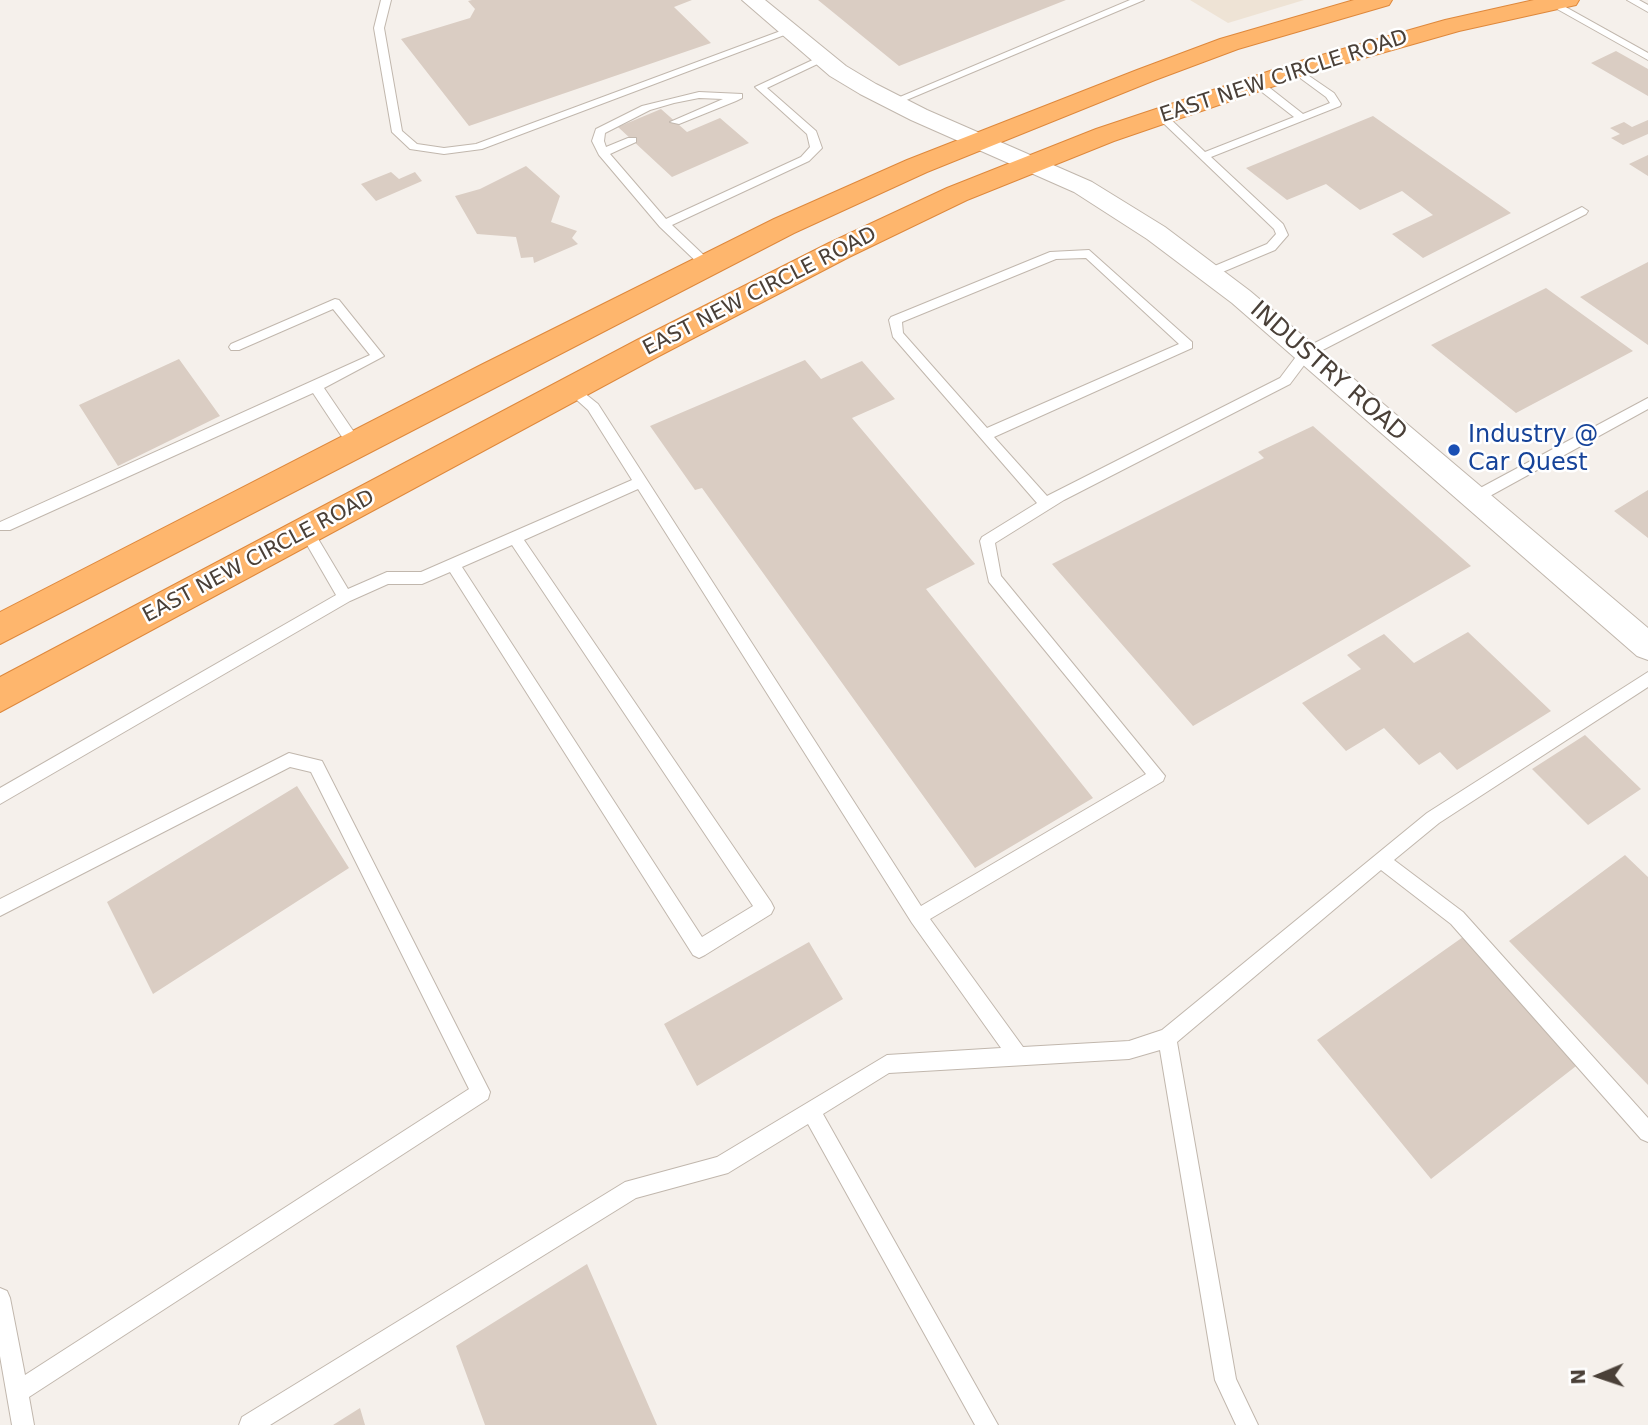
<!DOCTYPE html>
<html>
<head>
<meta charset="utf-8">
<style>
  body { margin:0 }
  #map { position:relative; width:1648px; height:1425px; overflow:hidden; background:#f5f0eb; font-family:"DejaVu Sans",sans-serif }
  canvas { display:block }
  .north { position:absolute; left:1564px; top:1341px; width:70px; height:70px; -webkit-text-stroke:5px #fff; paint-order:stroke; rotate:268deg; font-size:19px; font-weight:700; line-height:28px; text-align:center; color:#4a4038 }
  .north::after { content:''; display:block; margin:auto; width:24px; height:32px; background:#4a4038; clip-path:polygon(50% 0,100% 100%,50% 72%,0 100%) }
</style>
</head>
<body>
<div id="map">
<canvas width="1648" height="1425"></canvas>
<div class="north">N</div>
</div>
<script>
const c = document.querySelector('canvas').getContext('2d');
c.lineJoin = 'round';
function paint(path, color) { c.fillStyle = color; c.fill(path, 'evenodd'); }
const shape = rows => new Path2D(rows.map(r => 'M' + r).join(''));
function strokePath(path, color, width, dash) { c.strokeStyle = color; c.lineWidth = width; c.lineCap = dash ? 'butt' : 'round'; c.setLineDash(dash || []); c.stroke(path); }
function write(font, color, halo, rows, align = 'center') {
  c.font = font + ' "DejaVu Sans",sans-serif'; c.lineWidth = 5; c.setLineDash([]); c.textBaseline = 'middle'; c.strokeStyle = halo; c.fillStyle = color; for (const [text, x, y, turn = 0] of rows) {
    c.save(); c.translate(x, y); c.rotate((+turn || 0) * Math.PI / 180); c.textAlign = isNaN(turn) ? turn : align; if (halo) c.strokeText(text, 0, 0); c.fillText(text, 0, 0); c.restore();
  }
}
const education = shape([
  [1190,0,1304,0,1228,23]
]);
const building = shape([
  [472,0,692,0,674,7,711,43,469,126,401,39,470,18,475,9,468,1],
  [818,0,1066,0,899,66],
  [1616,51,1648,69,1648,96,1591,63],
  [661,109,687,132,720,118,749,143,672,177,618,127],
  [1373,116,1511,213,1423,258,1392,234,1433,215,1402,191,1360,210,1326,184,1287,200,1246,168],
  [1648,120,1648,134,1623,145,1611,138,1620,134,1610,128,1624,122,1632,127],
  [1648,155,1648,176,1629,164],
  [526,166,560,196,551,222,577,231,572,238,578,244,534,263,533,257,521,258,516,237,477,234,455,196,480,189],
  [391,172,399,179,415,172,422,181,376,201,361,184],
  [1648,262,1648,345,1580,297],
  [1546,288,1633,351,1516,413,1431,345],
  [179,359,220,416,118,466,79,405],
  [805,360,821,379,862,361,895,399,852,418,975,564,926,589,1093,798,975,868,702,488,695,490,650,426],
  [1313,426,1471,566,1193,726,1052,564,1264,458,1258,452],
  [1648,490,1648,538,1614,511],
  [1468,632,1551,711,1457,770,1440,752,1419,765,1384,728,1346,751,1302,703,1361,669,1347,655,1384,634,1414,663],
  [1585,735,1641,789,1588,825,1532,769],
  [297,786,349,868,153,994,107,902],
  [1625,855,1648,877,1648,1085,1509,941],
  [1463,937,1580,1063,1431,1179,1317,1040],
  [809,942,843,999,697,1086,664,1024],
  [587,1264,657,1425,485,1425,456,1346],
  [360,1408,365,1425,333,1425]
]);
const lane = shape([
  [381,0,391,0,384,28,402,131,417,144,444,148,476,144,786,29,795,31,482,149,444,154,410,149,392,132,374,28,381,0],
  [1130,0,1144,0,897,104,888,102,1130,0],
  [1553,0,1648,53,1648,60,1550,5,1548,3,1553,0],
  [1627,0,1639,0,1648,5,1648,12,1627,0],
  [819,57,828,59,767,88,816,131,822,148,809,161,672,225,711,262,711,268,703,268,660,227,599,155,592,141,596,129,642,106,699,92,742,94,742,98,736,101,679,124,670,122,723,99,699,98,674,103,650,110,605,133,604,141,606,147,628,138,636,138,636,142,610,154,666,219,801,157,810,147,807,134,755,87,819,57],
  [1296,67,1334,93,1341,104,1340,106,1211,157,1283,224,1288,235,1275,250,1213,276,1205,276,1205,270,1267,244,1276,234,1274,229,1156,116,1165,114,1205,152,1294,117,1253,85,1253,81,1261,81,1303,114,1330,103,1326,97,1292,72,1292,68,1296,67],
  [1582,207,1588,211,1586,214,1311,356,1290,384,1064,500,995,543,1001,576,1165,776,1163,781,930,919,1023,1047,1129,1041,1162,1030,1427,813,1648,672,1648,687,1439,823,1394,860,1463,912,1648,1118,1648,1142,1641,1139,1451,924,1381,870,1177,1042,1236,1379,1258,1425,1236,1425,1215,1380,1160,1050,1129,1059,889,1073,823,1114,998,1425,975,1425,808,1124,728,1173,636,1198,270,1425,239,1425,242,1417,625,1182,717,1157,887,1055,1001,1048,912,923,638,489,524,540,771,902,774,908,771,914,705,955,699,958,693,955,450,572,422,584,388,584,350,601,0,804,0,788,336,595,299,531,301,527,311,527,348,589,387,572,421,572,632,480,588,410,568,392,566,389,573,384,598,404,921,906,1146,774,989,582,980,541,982,537,1037,503,893,337,889,320,891,317,1050,252,1089,250,1192,342,1192,348,994,437,1047,496,1280,378,1301,350,1582,207],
  [1086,258,1179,344,987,428,903,333,902,322,1056,259,1086,258],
  [512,545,753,906,702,937,462,567,512,545],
  [335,299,339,300,384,356,324,388,360,441,362,445,360,449,350,449,313,393,10,530,0,530,0,522,370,355,333,309,239,350,231,350,229,347,231,344,335,299],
  [1648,398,1648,409,1479,502,1469,502,1467,498,1469,494,1648,398],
  [289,753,322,761,490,1092,488,1099,29,1397,34,1425,12,1425,0,1356,0,1288,7,1291,10,1298,25,1375,469,1089,311,772,290,767,0,916,0,899,289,753]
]);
const street = shape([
  [742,0,765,0,846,66,876,84,927,110,1092,182,1165,227,1250,291,1648,628,1648,660,1637,656,1232,303,1147,239,1074,192,911,120,860,94,830,76,742,0]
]);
const highway = shape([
  [1354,0,1392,0,1389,5,1238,49,1155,80,927,172,794,233,0,644,0,612,481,365,774,219,907,160,1137,70,1220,39,1354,0],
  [1534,0,1579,0,1576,5,1459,31,1315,72,1114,141,967,200,849,257,659,356,0,712,0,677,637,340,829,243,947,188,1096,129,1297,62,1445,20,1534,0]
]);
const markers = [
  [1454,450,7,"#1a4fb4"]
];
const farStreetnames = [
  ["EAST NEW CIRCLE ROAD",1284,77,-18],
  ["EAST NEW CIRCLE ROAD",760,292,-27],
  ["EAST NEW CIRCLE ROAD",259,557,-28]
];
const streetNames = [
  ["INDUSTRY ROAD",1328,372,41]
];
const transitNames = [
  ["Industry @",1468,436],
  ["Car Quest",1468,464]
];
paint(education, '#eee3d5');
paint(building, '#dacdc3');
strokePath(lane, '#c1b7ad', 2);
strokePath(street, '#c1b7ad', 2);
strokePath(highway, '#de883c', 2);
paint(lane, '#fff');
paint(street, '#fff');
paint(highway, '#feb66d');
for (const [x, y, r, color] of markers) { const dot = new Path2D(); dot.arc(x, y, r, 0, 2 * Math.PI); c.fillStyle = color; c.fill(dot); strokePath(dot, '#fff', 2.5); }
write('21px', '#4a4038', '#fff', farStreetnames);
write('24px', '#4a4038', '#fff', streetNames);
write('24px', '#164399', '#fff', transitNames, 'left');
</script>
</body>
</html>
